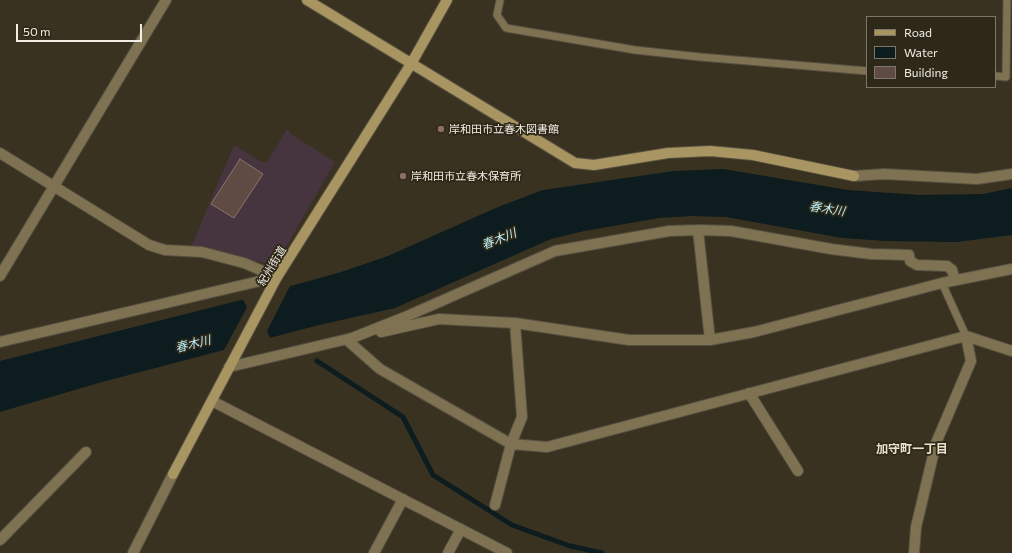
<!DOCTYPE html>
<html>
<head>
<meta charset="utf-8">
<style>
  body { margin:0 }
  #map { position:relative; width:1012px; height:553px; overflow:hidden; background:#393221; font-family:Commissioner,sans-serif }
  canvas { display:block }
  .legend { position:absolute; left:866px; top:16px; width:130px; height:72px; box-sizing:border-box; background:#2e2818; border:1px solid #7c7769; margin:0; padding:5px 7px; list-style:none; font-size:12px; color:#f1ede3 }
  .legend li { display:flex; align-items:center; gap:8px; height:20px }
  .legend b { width:20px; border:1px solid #7c7769 }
  .scale { position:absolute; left:16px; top:24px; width:126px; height:18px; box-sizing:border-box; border:2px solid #f1ede3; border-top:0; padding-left:5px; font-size:12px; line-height:14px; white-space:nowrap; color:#f1ede3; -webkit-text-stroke:3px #2e2818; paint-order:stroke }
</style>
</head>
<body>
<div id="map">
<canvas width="1012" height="553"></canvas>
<ul class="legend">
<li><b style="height:5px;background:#a89561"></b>Road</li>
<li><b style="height:11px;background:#0c1c1f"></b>Water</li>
<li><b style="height:11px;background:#5f4b44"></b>Building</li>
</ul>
<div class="scale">50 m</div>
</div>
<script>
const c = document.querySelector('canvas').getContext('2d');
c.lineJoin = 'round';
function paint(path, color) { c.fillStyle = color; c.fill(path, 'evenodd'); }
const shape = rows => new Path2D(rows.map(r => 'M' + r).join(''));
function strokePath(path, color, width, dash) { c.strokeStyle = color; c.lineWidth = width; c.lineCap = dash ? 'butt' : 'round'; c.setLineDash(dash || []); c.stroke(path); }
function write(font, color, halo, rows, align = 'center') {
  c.font = font + ' Commissioner,"Noto Sans JP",sans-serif'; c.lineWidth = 3.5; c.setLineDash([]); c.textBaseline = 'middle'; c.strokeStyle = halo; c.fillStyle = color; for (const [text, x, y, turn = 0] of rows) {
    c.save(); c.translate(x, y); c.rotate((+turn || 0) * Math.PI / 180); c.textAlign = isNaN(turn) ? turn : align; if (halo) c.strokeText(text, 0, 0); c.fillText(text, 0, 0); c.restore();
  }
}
const commercial = shape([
  [287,129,291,134,335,162,278,261,270,265,204,247,191,247,234,145,262,162,267,162]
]);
const water = shape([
  [723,169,848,190,919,195,983,194,1012,188,1012,235,957,242,886,241,842,238,726,217,692,216,659,218,584,231,551,239,395,308,319,325,102,382,0,412,0,361,241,300,341,272,388,256,498,207,543,190,674,171]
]);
const pier = shape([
  [291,284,267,331,271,339,223,352,247,307,242,298]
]);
const stream = shape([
  [317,361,403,417,433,475,512,525,570,546,602,553]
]);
const building = shape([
  [240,159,263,174,234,218,211,204,240,159]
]);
const lane = shape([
  [500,0,497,15,506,28,635,50,700,57,867,71],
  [995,76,1006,77,1007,0],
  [942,283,966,336]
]);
const street = shape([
  [0,153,149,245,165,250,202,252,244,263,277,277],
  [854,176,884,174,977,179,1012,174],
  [698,230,710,340],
  [0,276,166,0],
  [955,280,952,270,947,266,917,265,910,261,909,255,871,254,831,249,731,231,698,230,669,231,555,251,405,317,347,340,380,369,511,444,547,447,966,336,1012,351],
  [381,332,439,319,515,323,629,340,710,340,754,332,942,283,1012,269],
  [0,342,277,277],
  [229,367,352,338],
  [749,393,798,471],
  [212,401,507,553],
  [495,505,511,444,522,417,515,323],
  [0,540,86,452],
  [133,553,173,474],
  [374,553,403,499],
  [448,553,461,529],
  [914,553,916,527,936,443,971,361,966,336]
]);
const secondary = shape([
  [307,0,575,163,594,165,668,153,710,151,753,155,854,176],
  [173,474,277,277,411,64,447,0]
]);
const markers = [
  [441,129,4,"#8d6e63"],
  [403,176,4,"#8d6e63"]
];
const poiNames = [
  ["岸和田市立春木図書館",449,129],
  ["岸和田市立春木保育所",411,176]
];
const streetNames = [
  ["紀州街道",272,266,-59]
];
const waterNames = [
  ["春木川",827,209,9],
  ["春木川",499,239,-22],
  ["春木川",193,344,-14]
];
const neighbourhoodNames = [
  ["加守町一丁目",912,449]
];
paint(commercial, '#46343e');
paint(water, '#0c1c1f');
paint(pier, '#393221');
strokePath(stream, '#0c1c1f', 5);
paint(building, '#5f4b44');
strokePath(building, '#8a746d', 1);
strokePath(lane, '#565040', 9);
strokePath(street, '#565040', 12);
strokePath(secondary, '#565040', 12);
strokePath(lane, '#7e7252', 7);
strokePath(street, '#7e7252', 10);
strokePath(secondary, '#a89561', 10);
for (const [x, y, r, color] of markers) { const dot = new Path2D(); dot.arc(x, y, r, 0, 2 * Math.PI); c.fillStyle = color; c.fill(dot); strokePath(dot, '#2e2818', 1.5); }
write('11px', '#f1ede3', '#2e2818', poiNames, 'left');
write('11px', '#f1ede3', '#2e2818', streetNames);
write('italic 12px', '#baeff9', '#2e2818', waterNames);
write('bold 12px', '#e7e0cb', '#2e2818', neighbourhoodNames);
</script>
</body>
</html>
